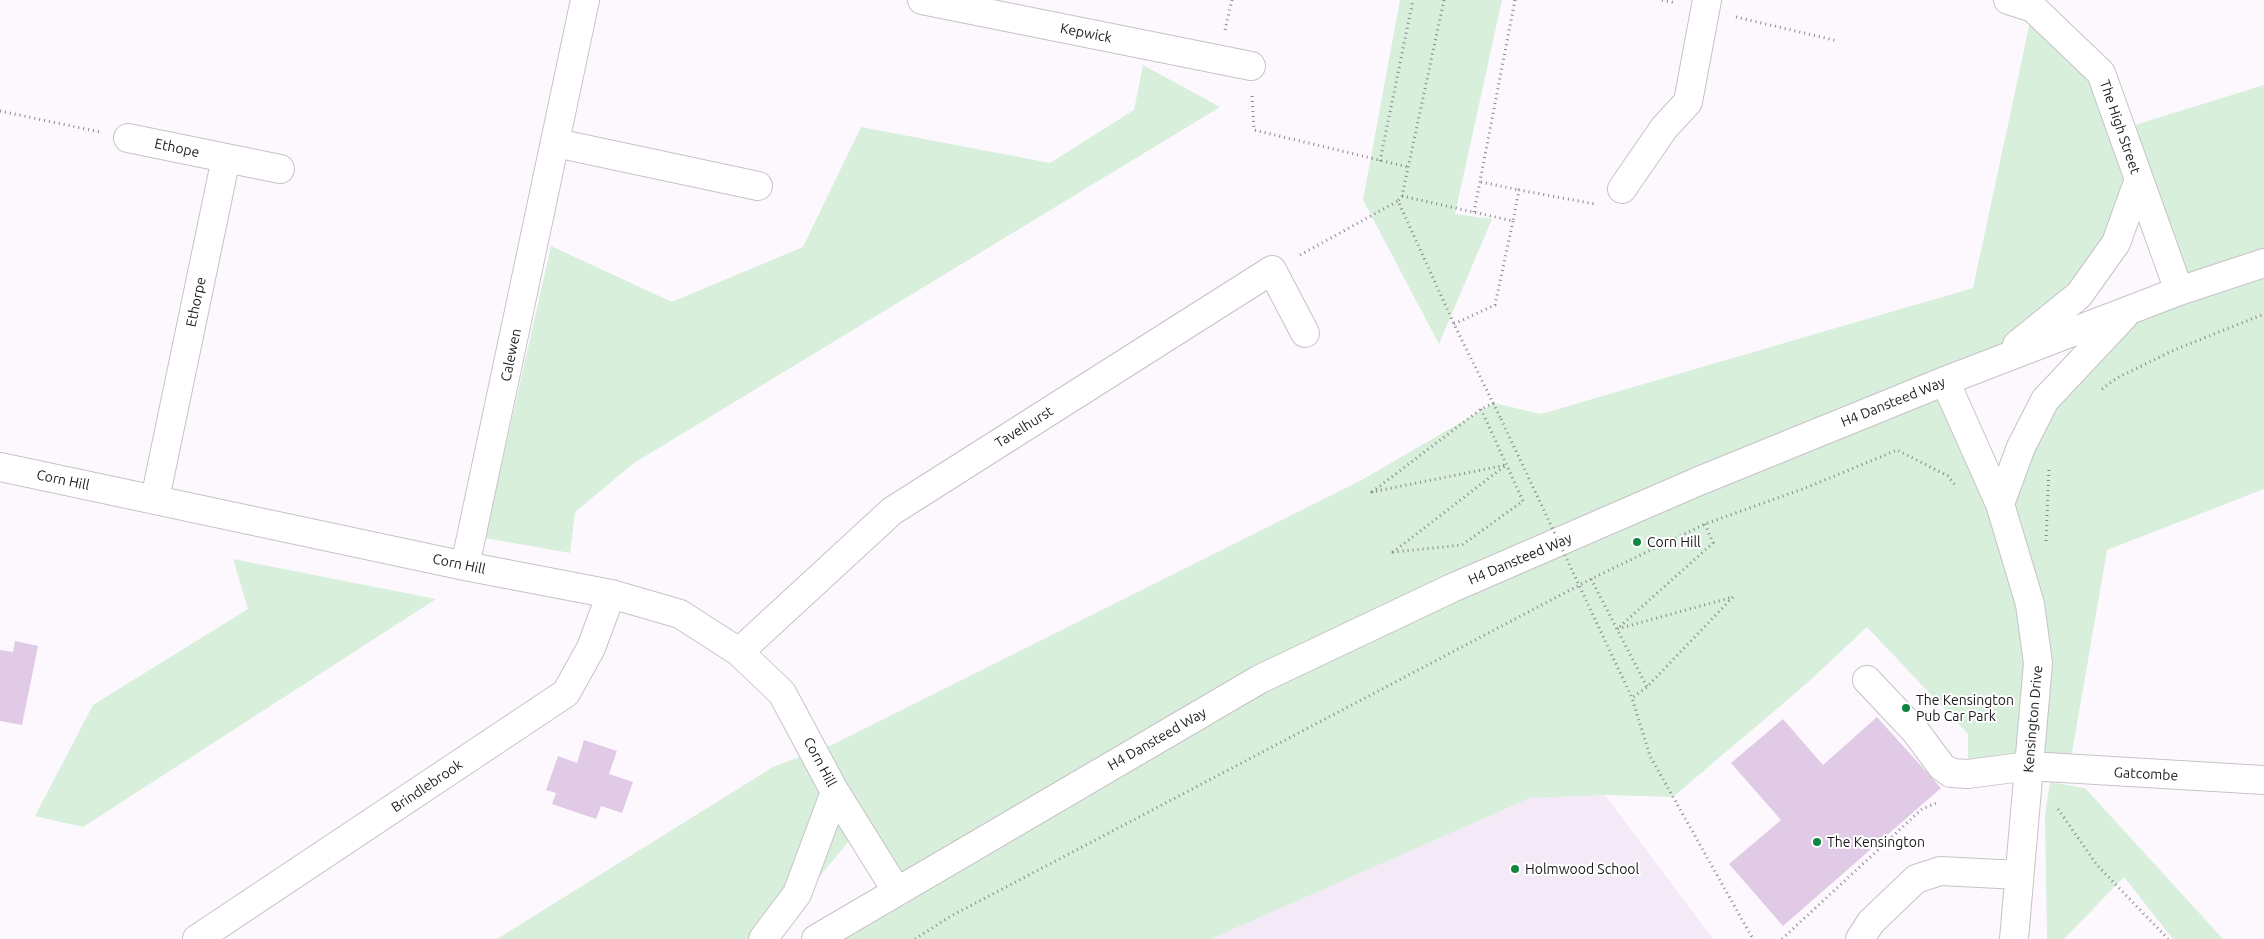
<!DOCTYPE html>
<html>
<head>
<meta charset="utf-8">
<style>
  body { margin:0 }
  canvas { display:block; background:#fdf8fe }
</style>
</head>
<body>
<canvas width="2264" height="939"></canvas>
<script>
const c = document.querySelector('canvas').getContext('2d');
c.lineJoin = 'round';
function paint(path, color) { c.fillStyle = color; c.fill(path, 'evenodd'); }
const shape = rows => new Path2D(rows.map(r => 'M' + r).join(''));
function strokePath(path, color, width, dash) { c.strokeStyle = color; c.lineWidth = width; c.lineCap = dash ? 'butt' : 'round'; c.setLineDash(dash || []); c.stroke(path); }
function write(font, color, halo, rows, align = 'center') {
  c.font = font + ' Ubuntu,sans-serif'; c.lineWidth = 4; c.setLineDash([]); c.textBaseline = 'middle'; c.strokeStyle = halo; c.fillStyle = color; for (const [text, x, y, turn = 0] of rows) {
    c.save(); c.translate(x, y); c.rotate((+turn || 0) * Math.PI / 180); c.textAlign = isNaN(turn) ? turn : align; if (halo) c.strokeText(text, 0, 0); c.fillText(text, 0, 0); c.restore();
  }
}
const built = shape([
  [1605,795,1713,939,1211,939,1530,798]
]);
const green = shape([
  [1400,0,1502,0,1455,214,1492,219,1439,344,1363,200],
  [2033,8,2101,73,2122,129,2264,85,2264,489,2107,550,2069,770,1968,774,1968,734,1867,627,1806,684,1673,797,1605,795,1530,798,1211,939,816,939,896,890,858,830,768,939,497,939,773,767,834,744,1360,481,1494,403,1541,414,1973,288],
  [2138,182,2179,291,2128,312,2021,447,2000,504,1945,381,2000,359,2116,243],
  [1143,65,1220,107,634,463,575,512,570,553,485,538,551,246,672,302,803,247,861,127,1050,163,1134,110],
  [233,559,436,599,83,827,35,816,93,705,248,609],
  [2050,782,2085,788,2223,939,2173,939,2124,877,2064,939,2047,939,2045,815]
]);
const building = shape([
  [15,641,38,646,22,725,0,721,0,650,13,652],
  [1877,717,1941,788,1783,926,1729,864,1781,820,1731,763,1783,719,1823,765],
  [584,740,617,751,609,774,633,782,622,813,601,806,596,819,552,804,556,793,546,790,558,756,577,763]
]);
const path = shape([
  [1444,0,1402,196,1398,201,1454,324,1501,419],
  [1662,0,1676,3],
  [1736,17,1838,41],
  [1225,30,1232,0],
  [1252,96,1254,130,1408,167],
  [0,111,100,132],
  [1380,161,1413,0],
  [1481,182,1519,190],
  [1402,196,1513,221,1519,190,1595,204],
  [1474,212,1515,0],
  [1300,255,1398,201],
  [1454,324,1495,305,1513,221],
  [2102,389,2117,378,2174,350,2264,314],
  [1481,409,1523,501,1462,545,1393,552,1506,465,1372,492,1481,409,1494,403],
  [1705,524,1713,543,1617,629,1733,597,1647,687,1632,698,1650,756,1753,939],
  [2046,541,2049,467],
  [1591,579,1647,687],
  [2058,809,2097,865,2168,939],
  [915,939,951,916,1591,579,1705,524,1808,487,1897,450,1948,476,1955,485],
  [1782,939,1922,809,1939,802]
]);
const minor = shape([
  [922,0,1251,66],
  [2008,0,2033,8,2101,73,2179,291],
  [128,138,226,158],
  [556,143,758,186],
  [1622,189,1664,128,1688,102,1707,0],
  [2017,345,2079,295,2116,243,2138,182],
  [1945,381,2000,504,2030,604,2038,663,2014,939],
  [0,467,465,566,611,594,680,614,739,652,782,693,835,792,896,890],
  [155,499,226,158,280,169],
  [2000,504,2021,447,2045,400,2124,316],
  [465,566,585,0],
  [739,652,892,511,1272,270,1305,333],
  [1867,680,1916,732,1942,767,1951,773,1968,774,2029,766,2264,780],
  [197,939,566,693,591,648,611,594],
  [763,939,797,894,835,792],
  [816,939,1260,679,1452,588,1699,481,1945,381,2179,291,2264,263],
  [1860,939,1871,922,1916,879,1940,871,2019,875]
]);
const pathBridge = shape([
  [1501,419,1632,698]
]);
const markers = [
  [1637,542,5,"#0f863f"],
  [1906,708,5,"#0f863f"],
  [1817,842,5,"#0f863f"],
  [1515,869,5,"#0f863f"]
];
const streetNames = [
  ["Kepwick",1086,33,11],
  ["The High Street",2120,127,71],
  ["Ethope",177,148,12],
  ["Ethorpe",196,302,-78],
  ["Calewen",511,355,-78],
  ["H4 Dansteed Way",1893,402,-22],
  ["Tavelhurst",1024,427,-32],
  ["Corn Hill",63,480,12],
  ["H4 Dansteed Way",1520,559,-23],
  ["Corn Hill",459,564,12],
  ["Kensington Drive",2033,719,-85],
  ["H4 Dansteed Way",1157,739,-30],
  ["Corn Hill",820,762,62],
  ["Gatcombe",2146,774,3],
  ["Brindlebrook",427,786,-34]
];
const poiNames = [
  ["Corn Hill",1647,542],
  ["The Kensington",1916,700],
  ["Pub Car Park",1916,716],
  ["The Kensington",1827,842],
  ["Holmwood School",1525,869]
];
paint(built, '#f4eaf7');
paint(green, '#d7efdb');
paint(building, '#e0cae6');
strokePath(minor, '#c7c2c8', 30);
strokePath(path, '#8a878b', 3, [1, 4]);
strokePath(minor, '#fff', 28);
strokePath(pathBridge, '#8a878b', 3, [1, 4]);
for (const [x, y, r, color] of markers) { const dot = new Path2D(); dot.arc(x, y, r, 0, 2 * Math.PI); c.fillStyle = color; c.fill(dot); strokePath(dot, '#fff', 2); }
write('14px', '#1c1a1c', '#fff', streetNames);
write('14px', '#1c1a1c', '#fff', poiNames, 'left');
</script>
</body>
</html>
